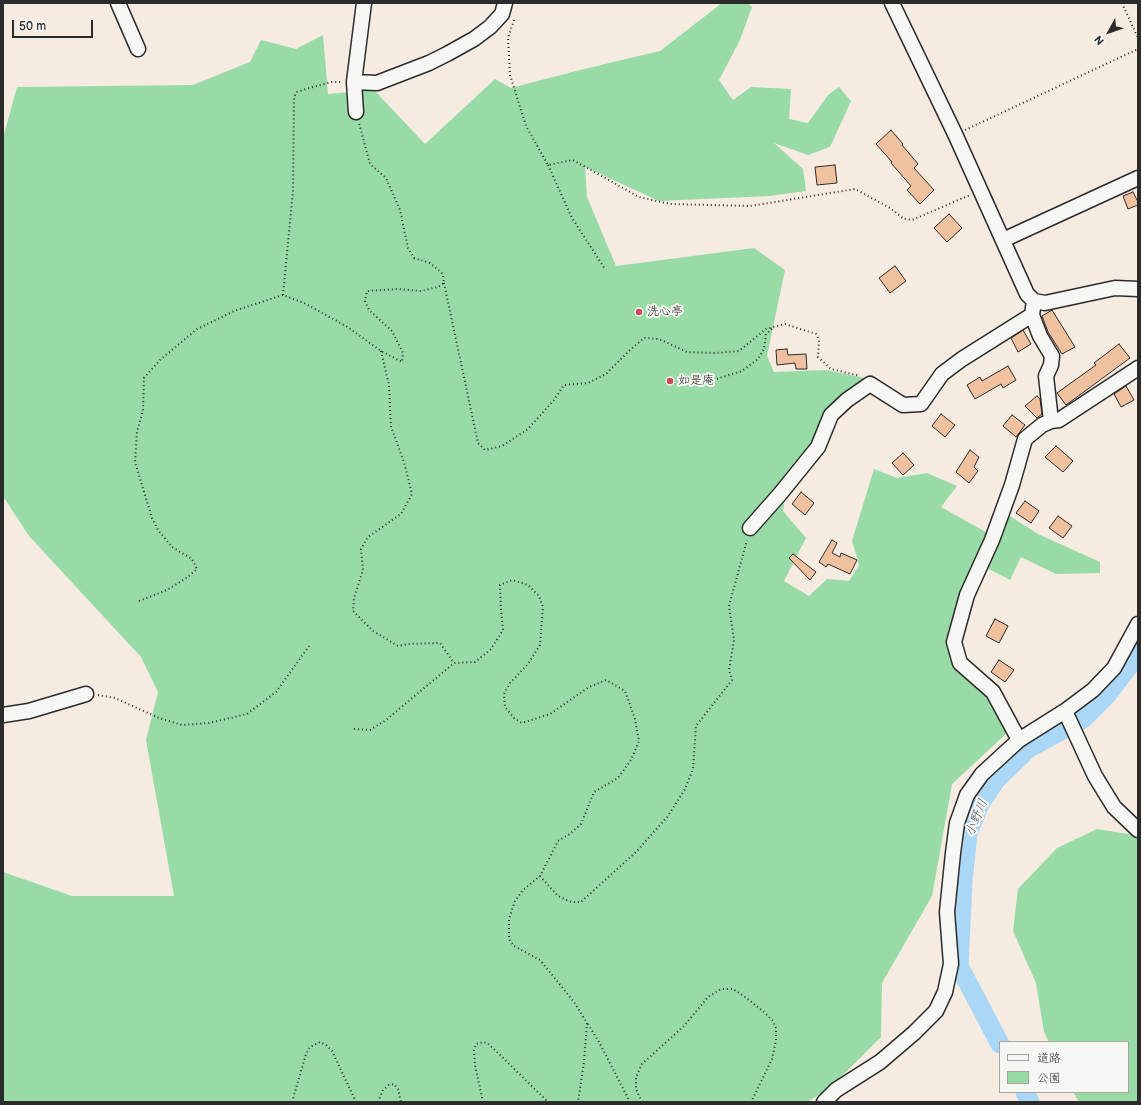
<!DOCTYPE html>
<html>
<head>
<meta charset="utf-8">
<style>
  body { margin:0 }
  #map { position:relative; width:1141px; height:1105px; overflow:hidden; background:#f5ebe1; font-family:"Balsamiq Sans","Klee One",sans-serif }
  canvas { display:block }
  .frame { position:absolute; inset:0; border:4px solid #2b2b2b; pointer-events:none }
  .legend { position:absolute; left:999px; top:1041px; width:130px; height:52px; box-sizing:border-box; background:#f6f6f2; border:1px solid #a5a5a2; margin:0; padding:5px 7px; list-style:none; font-size:12px; color:#2b2b2b }
  .legend li { display:flex; align-items:center; gap:8px; height:20px }
  .legend b { width:20px; border:1px solid #a5a5a2 }
  .north { position:absolute; left:1089px; top:12px; width:40px; height:40px; -webkit-text-stroke:3px #f6f6f2; paint-order:stroke; rotate:230deg; font-size:11px; font-weight:700; line-height:16px; text-align:center; color:#2b2b2b }
  .north::after { content:''; display:block; margin:auto; width:14px; height:18px; background:#2b2b2b; clip-path:polygon(50% 0,100% 100%,50% 72%,0 100%) }
  .scale { position:absolute; left:12px; top:20px; width:81px; height:18px; box-sizing:border-box; border:2px solid #2b2b2b; border-top:0; padding-left:5px; font-size:12px; line-height:14px; white-space:nowrap; color:#2b2b2b; -webkit-text-stroke:3px #f6f6f2; paint-order:stroke }
</style>
</head>
<body>
<div id="map">
<canvas width="1141" height="1105"></canvas>
<div class="frame"></div>
<ul class="legend">
<li><b style="height:5px;background:#f6f6f2"></b>道路</li>
<li><b style="height:11px;background:#99dba6"></b>公園</li>
</ul>
<div class="north">N</div>
<div class="scale">50 m</div>
</div>
<script>
const c = document.querySelector('canvas').getContext('2d');
c.lineJoin = 'round';
function paint(path, color) { c.fillStyle = color; c.fill(path, 'evenodd'); }
const shape = rows => new Path2D(rows.map(r => 'M' + r).join(''));
function strokePath(path, color, width, dash) { c.strokeStyle = color; c.lineWidth = width; c.lineCap = dash ? 'butt' : 'round'; c.setLineDash(dash || []); c.stroke(path); }
function write(font, color, halo, rows, align = 'center') {
  c.font = font + ' "Balsamiq Sans","Klee One",sans-serif'; c.lineWidth = 4; c.setLineDash([]); c.textBaseline = 'middle'; c.strokeStyle = halo; c.fillStyle = color; for (const [text, x, y, turn = 0] of rows) {
    c.save(); c.translate(x, y); c.rotate((+turn || 0) * Math.PI / 180); c.textAlign = isNaN(turn) ? turn : align; if (halo) c.strokeText(text, 0, 0); c.fillText(text, 0, 0); c.restore();
  }
}
const green = shape([
  [722,3,747,3,752,7,740,40,719,80,733,100,751,87,791,89,789,119,808,123,828,95,839,87,851,101,830,147,808,155,774,143,803,169,806,191,769,196,659,201,585,167,587,197,616,266,754,248,785,270,767,356,774,372,826,370,865,378,865,388,815,436,787,486,783,511,806,538,784,581,809,596,827,579,849,581,859,565,852,541,874,469,897,478,927,473,957,486,941,507,993,536,1002,511,1038,534,1100,562,1100,573,1056,574,1021,557,1010,580,981,565,954,642,956,665,993,692,1007,733,952,784,932,896,882,983,881,1037,830,1088,807,1102,3,1102,3,872,72,896,174,896,146,740,158,692,141,657,29,536,3,496,3,138,17,87,193,85,250,62,261,40,296,49,323,35,328,94,374,90,425,144,495,79,511,88,580,70,660,51],
  [1097,829,1134,835,1138,837,1138,1102,1079,1102,1073,1092,1128,1092,1128,1042,1049,1042,1044,1032,1036,983,1013,931,1018,889,1057,848]
]);
const river = shape([
  [1000,1044,959,966,963,882,968,833,980,804,996,780,1028,749,1083,719,1107,695,1132,662,1138,651],
  [1025,1092,1030,1102]
]);
const building = shape([
  [891,130,903,144,902,145,918,164,914,168,934,190,920,204,907,190,911,186,891,163,892,162,876,144,891,130],
  [835,165,837,183,817,185,815,167,835,165],
  [1133,192,1138,202,1138,205,1128,209,1123,196,1133,192],
  [949,214,962,228,947,242,934,228,949,214],
  [895,266,906,281,890,293,879,278,895,266],
  [1052,310,1075,347,1062,354,1048,332,1042,316,1052,310],
  [1023,330,1031,344,1018,352,1011,338,1023,330],
  [1119,344,1130,358,1066,405,1057,393,1096,365,1094,363,1119,344],
  [787,349,788,355,806,354,807,369,796,369,795,363,777,365,776,350,787,349],
  [1008,366,1016,380,1003,388,1001,384,975,399,967,385,980,377,982,381,1008,366],
  [1126,386,1134,400,1121,407,1114,394,1126,386],
  [1037,396,1040,399,1042,414,1037,418,1025,406,1037,396],
  [941,414,955,425,945,437,932,426,941,414],
  [1012,415,1025,425,1016,437,1003,426,1012,415],
  [1056,446,1073,461,1063,472,1045,457,1056,446],
  [970,450,979,457,974,467,978,471,969,483,956,472,970,450],
  [903,453,914,465,903,475,892,463,903,453],
  [801,492,814,503,805,515,792,504,801,492],
  [1025,501,1039,511,1031,523,1016,513,1025,501],
  [1058,516,1072,526,1063,538,1049,528,1058,516],
  [832,540,837,543,832,553,840,557,841,553,857,560,850,574,828,564,826,567,819,562,832,540],
  [793,554,816,572,810,580,789,558,793,554],
  [995,619,1008,626,999,643,986,636,995,619],
  [999,660,1014,670,1005,682,991,672,999,660]
]);
const path = shape([
  [1122,3,1138,38],
  [514,20,508,38,510,75,526,126,548,165,573,160,639,197,670,204,750,206,855,189,890,208,904,219,912,220,970,195],
  [965,130,1138,49],
  [548,165,572,218,605,269],
  [444,283,478,443,485,450,502,446,528,429,554,400,564,385,588,383,606,374,629,351,644,338,659,339,687,352,715,353,739,351,766,329,785,324,816,334,819,340,818,357,831,369,860,376],
  [283,295,293,191,294,97,297,92,306,89,331,82,342,82],
  [381,351,389,385,391,427,404,462,412,494,401,514,368,537,361,549,363,570,354,598,353,611,373,631,398,646,408,644,440,643,454,663],
  [713,380,742,371,758,359,764,349,766,334,774,327],
  [139,601,167,590,188,577,197,569,192,559,172,547,158,530,152,518,135,462,137,432,143,410,144,378,160,360,197,329,234,311,283,295,304,303,346,326,381,351,402,362,403,353,392,331,369,310,365,301,367,291,398,289,421,291,438,287,444,283,443,274,430,263,414,258,408,248,400,210,386,178,370,164,359,123],
  [98,695,115,698,159,718,182,725,209,723,247,714,276,692,309,646],
  [354,729,370,730,386,720,454,663,475,662,491,649,503,630,501,610,500,585,512,580,528,585,539,596,543,607,540,645,528,664,510,683,504,694,505,707,514,718,522,723,550,714,589,687,606,680,625,691,635,719,639,741,631,760,618,778,594,792,581,824,570,834,558,841,540,876,523,890,515,901,509,919,509,939,514,946,540,960,574,1002,587,1023,584,1062,578,1102],
  [540,876,558,896,571,902,581,902,637,851,668,816,685,789,693,769,696,726,732,680,729,670,734,640,729,606,747,540],
  [588,1024,599,1042,630,1102],
  [292,1102,306,1054,310,1047,320,1042,326,1045,332,1051,356,1102],
  [378,1102,383,1090,389,1085,394,1084,398,1089,401,1102],
  [483,1102,475,1065,474,1050,476,1044,483,1042,487,1043,494,1049,548,1102],
  [642,1102,636,1089,636,1077,642,1064,684,1026,708,997,721,989,733,989,745,997,764,1012,772,1020,776,1028,776,1040,772,1059,751,1102]
]);
const minor = shape([
  [118,3,138,49],
  [892,3,955,134,1027,294,1034,301,1045,303,1115,288,1138,289],
  [354,82,377,83,429,63,447,54,474,39,490,27,502,14,505,3],
  [356,112,354,82,364,3],
  [1003,240,1138,178],
  [1032,315,1040,336,1052,356,1051,365,1046,376,1051,421],
  [750,528,780,494,818,447,831,415,847,400,870,384,903,405,921,404,942,374,962,359,1032,315,1034,301],
  [1065,711,1095,776,1114,807,1138,830],
  [3,715,29,711,86,694],
  [1019,740,993,692,960,663,954,642,967,595,992,540,1012,485,1025,439,1042,425,1051,421,1059,420,1138,368],
  [824,1102,836,1090,880,1062,914,1033,936,1011,945,992,951,964,947,912,953,853,957,823,967,795,982,774,1019,740,1065,711,1093,690,1114,668,1138,624]
]);
const markers = [
  [639,312,4,"#d1495b"],
  [670,381,4,"#d1495b"]
];
const poiNames = [
  ["洗心亭",647,312],
  ["如是庵",678,381]
];
const waterNames = [
  ["小野川",977,818,-68]
];
paint(green, '#99dba6');
strokePath(river, '#abd7f7', 19);
paint(building, '#efc19f');
strokePath(building, '#2b2b2b', 1);
strokePath(minor, '#2b2b2b', 17);
strokePath(path, '#2b2b2b', 2, [1, 3]);
strokePath(minor, '#f6f6f2', 14);
for (const [x, y, r, color] of markers) { const dot = new Path2D(); dot.arc(x, y, r, 0, 2 * Math.PI); c.fillStyle = color; c.fill(dot); strokePath(dot, '#f6f6f2', 1.5); }
write('12px', '#2b2b2b', '#f6f6f2', poiNames, 'left');
write('italic 13px', '#4b565e', '#f6f6f2', waterNames);
</script>
</body>
</html>
